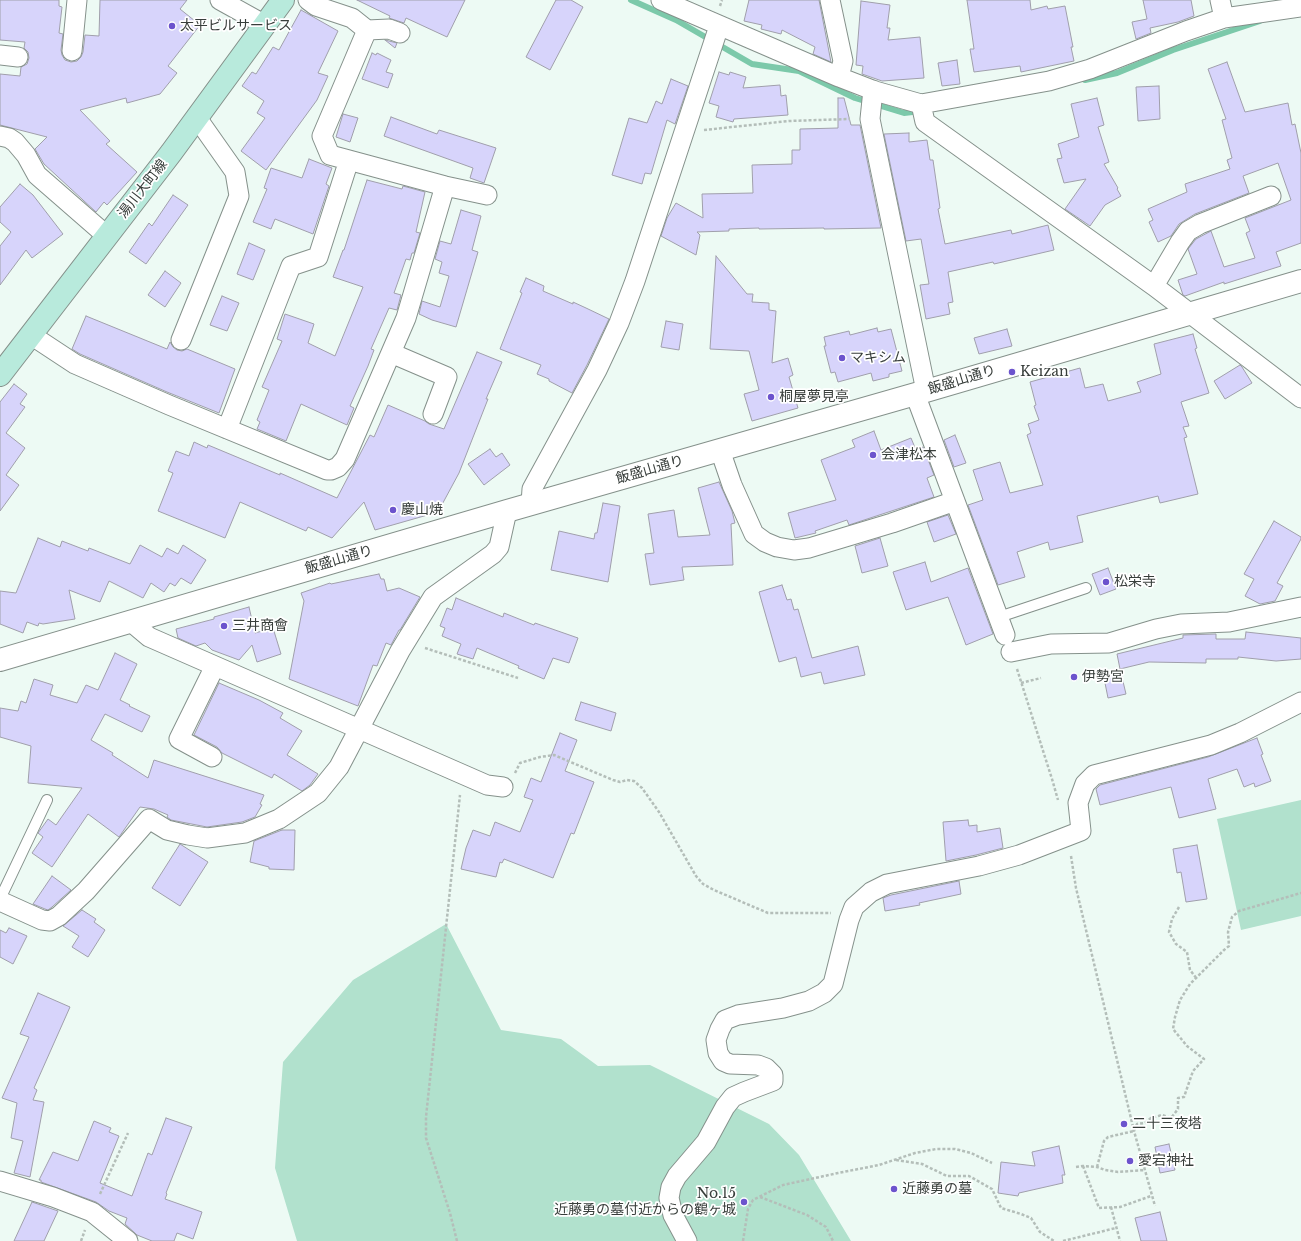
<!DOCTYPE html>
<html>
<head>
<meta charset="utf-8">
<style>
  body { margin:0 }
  canvas { display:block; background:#edfaf4 }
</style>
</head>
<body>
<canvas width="1301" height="1241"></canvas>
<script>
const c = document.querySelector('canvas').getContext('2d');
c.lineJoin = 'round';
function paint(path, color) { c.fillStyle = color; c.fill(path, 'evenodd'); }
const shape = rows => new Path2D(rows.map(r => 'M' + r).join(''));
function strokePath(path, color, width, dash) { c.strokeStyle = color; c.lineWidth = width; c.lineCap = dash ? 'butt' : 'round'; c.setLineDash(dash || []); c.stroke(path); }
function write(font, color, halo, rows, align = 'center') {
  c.font = font + ' "Libre Baskerville","Noto Sans JP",serif'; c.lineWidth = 3.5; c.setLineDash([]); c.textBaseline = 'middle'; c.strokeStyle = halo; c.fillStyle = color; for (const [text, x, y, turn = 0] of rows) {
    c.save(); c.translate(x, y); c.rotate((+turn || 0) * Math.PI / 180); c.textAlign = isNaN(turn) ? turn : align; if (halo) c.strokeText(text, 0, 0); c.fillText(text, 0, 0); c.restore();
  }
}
const green = shape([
  [1301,800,1301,916,1241,930,1217,819],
  [446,924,501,1030,561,1039,598,1066,650,1065,769,1124,799,1155,851,1241,297,1241,275,1168,283,1062,353,980]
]);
const stream = shape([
  [631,0,676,20,752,64,799,71,855,98,904,113,921,111],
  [1085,80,1117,73,1173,50,1260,21]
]);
const building = shape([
  [0,0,59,0,59,6,62,7,59,33,63,34,61,50,62,55,65,60,71,62,77,61,81,57,83,52,85,35,99,36,100,0,187,0,180,9,200,25,168,66,177,73,160,94,127,103,126,98,80,110,110,141,106,144,137,172,107,205,104,202,96,212,44,164,35,149,47,137,0,125,0,74,20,76,21,67,27,64,29,58,28,52,24,48,25,42,0,40,0,0],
  [357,0,465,0,447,37,406,18,404,23,389,18,390,16,357,0],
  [556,0,571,0,583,7,550,70,526,57,556,0],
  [749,0,819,0,831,62,813,54,815,47,782,30,781,34,761,29,762,25,744,21,749,0],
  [967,0,1030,0,1031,10,1047,6,1048,9,1065,6,1073,47,1071,47,1074,61,1021,72,1020,66,974,72,970,49,974,49,967,0],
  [1143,0,1191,0,1194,16,1178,22,1150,28,1151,33,1136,39,1132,22,1147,19,1143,0],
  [861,1,890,5,887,28,890,28,888,40,920,37,924,78,882,81,862,74,863,66,856,65,861,1],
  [301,10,338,31,318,73,328,76,317,100,266,170,241,151,265,118,257,113,264,101,242,86,252,72,256,74,273,47,279,50,301,10],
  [385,40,397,43,395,48,385,40],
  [372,53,376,55,377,53,391,60,386,72,393,74,388,88,362,79,372,53],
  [957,60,960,84,942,86,938,63,957,60],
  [1227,62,1245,112,1288,103,1292,125,1295,124,1301,153,1301,243,1276,252,1281,266,1224,284,1224,282,1185,296,1183,295,1178,280,1197,274,1188,249,1196,239,1211,231,1224,267,1255,258,1246,233,1250,231,1245,218,1291,200,1278,163,1243,176,1249,193,1195,214,1179,224,1171,236,1158,242,1149,222,1153,220,1148,209,1187,192,1185,184,1230,169,1227,160,1232,158,1222,120,1226,119,1208,69,1227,62],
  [719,72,729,75,730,72,746,77,743,88,780,85,781,96,786,95,788,115,734,119,733,122,716,117,719,106,709,103,719,72],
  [671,79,688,86,675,124,667,120,651,174,645,173,642,184,612,175,629,118,647,123,656,101,662,104,671,79],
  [1159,86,1160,119,1138,121,1136,87,1159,86],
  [838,98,844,98,851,125,860,125,881,228,824,229,824,228,759,229,759,228,729,229,729,231,697,232,700,235,696,255,661,236,667,218,676,203,703,218,702,194,753,193,752,165,792,164,792,150,800,150,800,129,838,128,838,98],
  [1097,98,1104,125,1098,127,1109,162,1104,164,1118,188,1117,189,1121,196,1105,205,1090,226,1065,209,1086,179,1064,183,1057,159,1062,158,1058,144,1079,137,1071,104,1097,98],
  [343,114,358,118,350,142,336,137,343,114],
  [391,117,437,134,439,130,496,148,484,183,470,178,473,168,384,136,391,117],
  [909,133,909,142,927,140,930,160,933,160,940,208,938,209,945,244,1011,230,1012,234,1048,225,1054,250,994,264,993,262,948,272,953,302,948,303,950,314,926,319,920,285,929,284,921,239,906,241,884,134,909,133],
  [309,159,332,168,326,184,329,186,313,234,275,219,271,229,253,222,267,189,264,188,271,168,302,178,309,159],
  [367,180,402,189,403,186,425,192,416,232,420,233,414,253,412,253,410,260,406,259,394,293,401,295,397,310,389,308,371,349,374,350,368,366,350,406,354,408,347,425,301,404,286,441,257,429,260,422,257,420,269,390,262,387,282,341,277,339,285,314,314,324,308,343,335,356,363,287,333,277,343,250,344,250,367,180],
  [20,184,33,195,63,234,32,258,26,250,0,285,0,246,11,232,0,222,0,207,20,184],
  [173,195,188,205,146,264,129,252,149,223,152,226,173,195],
  [461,210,481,216,472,250,478,252,456,327,432,320,419,314,422,301,440,307,449,276,439,273,442,262,435,259,440,241,451,244,461,210],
  [249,243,265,250,253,280,237,274,249,243],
  [716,256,747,294,753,294,752,302,769,303,769,310,776,311,772,363,788,358,793,375,789,377,798,408,752,421,744,394,759,390,749,351,710,349,716,256],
  [165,271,181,283,165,307,148,295,165,271],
  [526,278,544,286,543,291,573,304,573,302,586,308,609,319,587,365,572,393,549,381,549,379,537,374,541,365,500,349,522,293,520,292,526,278],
  [222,296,239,303,227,331,210,325,222,296],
  [86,316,167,349,170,342,173,347,177,350,182,351,187,349,235,369,219,413,167,392,80,354,72,349,86,316],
  [666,321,683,324,679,350,661,347,666,321],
  [877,328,878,332,891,329,902,371,889,374,889,377,873,381,871,373,838,382,835,372,831,373,824,346,826,346,824,337,849,331,850,335,877,328],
  [1007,329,1012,346,979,354,974,338,1007,329],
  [1193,334,1197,348,1195,349,1209,393,1181,402,1189,426,1183,427,1187,437,1184,438,1198,494,1160,503,1158,496,1077,516,1083,542,1050,550,1048,542,1017,552,1025,577,998,585,968,505,983,500,973,470,1000,462,1010,493,1043,485,1027,435,1031,433,1028,424,1039,420,1034,406,1036,405,1030,382,1080,368,1085,388,1103,384,1108,401,1141,392,1137,382,1161,374,1154,344,1193,334],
  [477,352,502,362,486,399,488,399,459,473,438,512,375,530,364,502,332,538,308,527,306,531,240,502,225,538,158,511,173,473,168,471,176,451,189,456,194,442,207,448,208,445,280,475,280,473,337,498,370,435,374,437,388,405,425,421,429,424,444,429,477,352],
  [1240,365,1242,367,1252,383,1225,399,1214,381,1240,365],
  [14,384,27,394,20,404,25,407,6,433,25,448,6,475,19,485,0,511,0,402,14,384],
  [874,431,881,450,911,438,916,450,923,447,934,475,927,478,934,497,849,525,847,520,815,531,816,533,795,538,788,513,836,500,821,460,855,447,852,440,874,431],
  [955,435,966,463,954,467,944,440,955,435],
  [490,449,496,457,502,453,510,465,484,485,468,464,490,449],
  [719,482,732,511,735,523,731,524,733,565,682,567,684,580,650,585,645,554,654,553,648,514,674,510,678,537,710,535,698,488,719,482],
  [603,503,620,506,608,582,551,570,559,531,594,539,595,533,597,533,603,503],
  [948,515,956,534,934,542,927,522,948,515],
  [1274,521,1301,537,1301,539,1277,583,1283,586,1275,601,1260,604,1245,596,1254,579,1244,574,1274,521],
  [38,538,60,547,62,541,88,551,89,548,130,564,140,545,162,557,167,548,178,554,183,545,206,560,191,584,181,578,175,586,170,583,164,592,151,583,143,598,109,581,100,602,69,590,75,619,43,624,39,623,38,626,27,622,23,633,0,624,0,591,16,593,38,538],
  [880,538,888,566,862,573,855,546,880,538],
  [925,562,931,582,968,568,993,634,966,645,948,597,906,610,893,572,925,562],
  [1108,568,1116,589,1100,595,1092,574,1108,568],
  [379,574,381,579,384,579,387,591,399,588,420,597,400,630,399,630,391,645,386,643,377,666,373,665,358,706,289,679,304,601,301,593,330,583,331,584,379,574],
  [782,585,787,600,791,599,794,610,798,609,812,658,858,646,865,675,824,684,821,672,801,677,796,657,779,662,759,592,782,585],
  [456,598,503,617,504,613,534,625,535,623,578,638,569,663,553,658,544,679,518,668,519,666,477,648,473,659,457,654,461,644,442,636,445,628,440,626,447,608,452,610,456,598],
  [249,607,255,633,273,628,281,654,257,662,252,645,239,660,212,650,205,643,196,646,178,638,176,629,214,619,214,617,249,607],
  [1246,632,1301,638,1301,659,1276,661,1238,657,1238,659,1206,659,1206,663,1149,662,1120,669,1117,654,1183,638,1183,635,1216,634,1216,639,1245,639,1246,632],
  [115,653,137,664,120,700,130,705,129,706,150,716,142,732,105,714,91,740,113,753,112,755,148,778,154,760,264,795,260,804,262,805,255,817,242,822,207,827,171,820,167,817,168,815,154,809,140,807,119,837,88,814,52,867,32,853,43,837,38,833,48,819,56,825,82,788,28,783,31,746,0,737,0,708,18,711,21,701,26,703,34,679,53,685,50,695,77,703,86,685,98,690,115,653],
  [1120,669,1126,694,1108,698,1103,673,1120,669],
  [219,683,259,700,283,713,280,718,302,731,287,755,318,774,310,785,302,791,274,774,272,778,222,753,217,747,194,735,219,683],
  [581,702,616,713,611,731,575,720,581,702],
  [560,733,577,740,565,771,594,782,574,834,571,833,553,878,504,859,502,863,500,862,496,877,461,869,466,848,473,830,490,836,495,822,520,832,533,800,524,797,531,778,541,782,560,733],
  [1257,738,1263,754,1261,755,1271,781,1255,787,1254,783,1244,787,1237,769,1208,779,1216,809,1179,818,1171,787,1100,805,1096,789,1100,785,1208,757,1257,738],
  [968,820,969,826,977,825,977,832,1000,828,1003,848,976,855,946,861,943,822,968,820],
  [282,830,295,830,294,870,269,869,269,867,250,862,254,841,282,830],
  [180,844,208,862,180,906,152,888,180,844],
  [1197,845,1207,899,1186,902,1181,872,1177,873,1173,849,1197,845],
  [52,876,71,890,52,907,48,910,45,909,33,904,52,876],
  [959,881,961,894,919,903,920,905,885,911,883,898,891,895,959,881],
  [82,910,96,919,94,922,105,930,88,957,72,947,79,936,63,926,82,910],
  [9,928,27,936,13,964,0,957,0,930,6,933,9,928],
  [38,993,70,1007,34,1088,37,1090,33,1100,44,1102,30,1177,14,1173,23,1141,11,1138,17,1103,2,1098,29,1037,20,1034,38,993],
  [166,1118,192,1127,166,1193,167,1194,165,1199,202,1212,193,1239,177,1233,174,1241,152,1241,137,1235,125,1224,127,1218,109,1211,96,1202,41,1182,41,1180,39,1180,53,1152,78,1161,94,1121,111,1128,109,1132,119,1136,100,1183,132,1196,148,1153,152,1155,166,1118],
  [1169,1144,1175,1170,1160,1173,1155,1147,1169,1144],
  [1059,1146,1065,1175,1062,1175,1063,1183,1019,1193,1018,1196,998,1193,1001,1162,1035,1166,1032,1152,1059,1146],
  [32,1202,58,1211,44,1241,14,1241,32,1202],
  [1160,1212,1167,1241,1141,1241,1135,1218,1160,1212]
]);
const path = shape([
  [720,6,722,0],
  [704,130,789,121,850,119],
  [425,648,518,678],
  [1017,669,1052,779,1058,800],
  [1021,683,1041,678],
  [515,773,520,763,540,757,554,755,613,780,620,782,627,780,634,781,642,788,659,812,696,876,703,884,714,890,768,913,831,913],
  [1071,856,1076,888,1134,1131,1155,1206],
  [1179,907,1172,919,1169,932,1176,944,1187,952,1190,970,1197,979],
  [896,1160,922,1164,947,1176,969,1176,992,1189,1001,1208,1021,1214,1031,1218,1040,1232,1054,1241],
  [1083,1166,1099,1208,1120,1207,1151,1196],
  [1076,1167,1083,1166,1097,1167,1105,1170,1118,1172,1145,1170],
  [1097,1167,1104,1141,1108,1137,1134,1131,1137,1124,1145,1123,1151,1118,1162,1115,1171,1118,1178,1109,1178,1098,1184,1097,1193,1071,1204,1059,1187,1046,1173,1029,1175,1017,1180,1000,1190,984,1224,950,1229,946,1228,932,1232,917,1239,911,1301,893],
  [100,1194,128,1133],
  [760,1197,807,1215,826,1227,833,1241],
  [1111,1207,1120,1241],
  [81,1241,85,1230],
  [457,1241,450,1213,426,1138,426,1117,460,795],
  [743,1241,748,1209,753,1200,783,1185,838,1173,879,1165,915,1153,936,1149,955,1149,971,1153,992,1163],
  [1063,1241,1116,1228]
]);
const service = shape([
  [999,617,1086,588],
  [0,899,47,800]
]);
const minor = shape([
  [220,0,265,25],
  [308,0,316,6,352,18,367,30,389,29,400,33],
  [661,0,839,77,875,91,921,104,1049,81,1090,69,1186,31,1224,18,1301,7],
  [830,0,843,61,839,77],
  [1220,0,1224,18],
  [367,30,322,136,330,155,445,186,487,195],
  [72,51,77,0],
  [0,55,18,57],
  [873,90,870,119,926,391],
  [921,104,925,122,1154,286,1301,398],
  [0,136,9,138,15,142,26,155,37,175,107,236],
  [1154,286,1180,242,1188,231,1200,224,1271,196],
  [31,335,75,364,169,405,327,470,331,470,338,467,345,459,406,318,445,186],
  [181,340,239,196,235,172,197,118],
  [391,353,447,377,433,414],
  [915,394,1005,635],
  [227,429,291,266,318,257,349,160],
  [720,450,732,485,754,534,765,542,777,547,794,550,809,548,892,523,955,501],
  [531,504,532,489,597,370,619,323,635,281,719,26],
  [130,621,149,637,487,785,503,787],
  [1011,652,1051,644,1109,643,1156,629,1181,624,1229,622,1301,607],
  [212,757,179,739,215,666],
  [0,901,42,920,50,921,59,916,86,891,149,819,167,830,188,835,207,838,245,833,279,819,318,793,339,767,400,651,433,597,493,554,499,547,507,511],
  [0,1181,53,1197,92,1212,128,1241],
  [687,1241,673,1215,669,1198,671,1187,677,1176,706,1142,725,1107,733,1097,744,1092,773,1081,773,1075,766,1068,758,1065,730,1064,723,1061,718,1053,716,1040,720,1029,725,1020,738,1015,783,1008,809,1001,824,993,833,984,849,920,854,907,871,892,887,884,979,866,1019,855,1081,831,1078,803,1085,784,1094,775,1211,745,1240,733,1301,702]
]);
const tertiary = shape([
  [0,660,507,511,926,391,1301,281]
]);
const secondary = shape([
  [0,375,171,153,283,0]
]);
const markers = [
  [172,26,4,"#6c53cd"],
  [842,358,4,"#6c53cd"],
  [1012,372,4,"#6c53cd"],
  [771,397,4,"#6c53cd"],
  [873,455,4,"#6c53cd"],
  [393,510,4,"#6c53cd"],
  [1106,582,4,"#6c53cd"],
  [224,626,4,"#6c53cd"],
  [1074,677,4,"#6c53cd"],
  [1124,1124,4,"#6c53cd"],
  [1130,1161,4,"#6c53cd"],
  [894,1189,4,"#6c53cd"],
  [744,1202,4,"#6c53cd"]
];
const poiNames = [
  ["太平ビルサービス",180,26],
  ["マキシム",850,358],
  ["Keizan",1020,372],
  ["桐屋夢見亭",779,397],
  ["会津松本",881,455],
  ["慶山焼",401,510],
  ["松栄寺",1114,582],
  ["三井商會",232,626],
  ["伊勢宮",1082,677],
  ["二十三夜塔",1132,1124],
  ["愛宕神社",1138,1161],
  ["近藤勇の墓",902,1189],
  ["No.15",736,1194,"right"],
  ["近藤勇の墓付近からの鶴ヶ城",736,1210,"right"]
];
const streetNames = [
  ["湯川大町線",143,189,-52],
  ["飯盛山通り",962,380,-17],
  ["飯盛山通り",650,470,-16],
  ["飯盛山通り",339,560,-16]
];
paint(green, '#b1e1cd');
strokePath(stream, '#7cc9aa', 6);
paint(building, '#d7d4fb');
strokePath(building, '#a09fab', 1);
strokePath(service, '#85918b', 12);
strokePath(minor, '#85918b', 21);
strokePath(tertiary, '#85918b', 24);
strokePath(secondary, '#85918b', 24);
strokePath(path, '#b4beb9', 2.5, [3, 2]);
strokePath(service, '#fff', 10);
strokePath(minor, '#fff', 19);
strokePath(tertiary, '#fff', 22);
strokePath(secondary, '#b8eadc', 22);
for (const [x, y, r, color] of markers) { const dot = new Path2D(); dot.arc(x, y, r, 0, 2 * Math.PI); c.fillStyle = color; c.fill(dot); strokePath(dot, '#fff', 1.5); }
write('14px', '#383e3b', '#fff', poiNames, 'left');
write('14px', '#383e3b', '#fff', streetNames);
</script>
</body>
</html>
